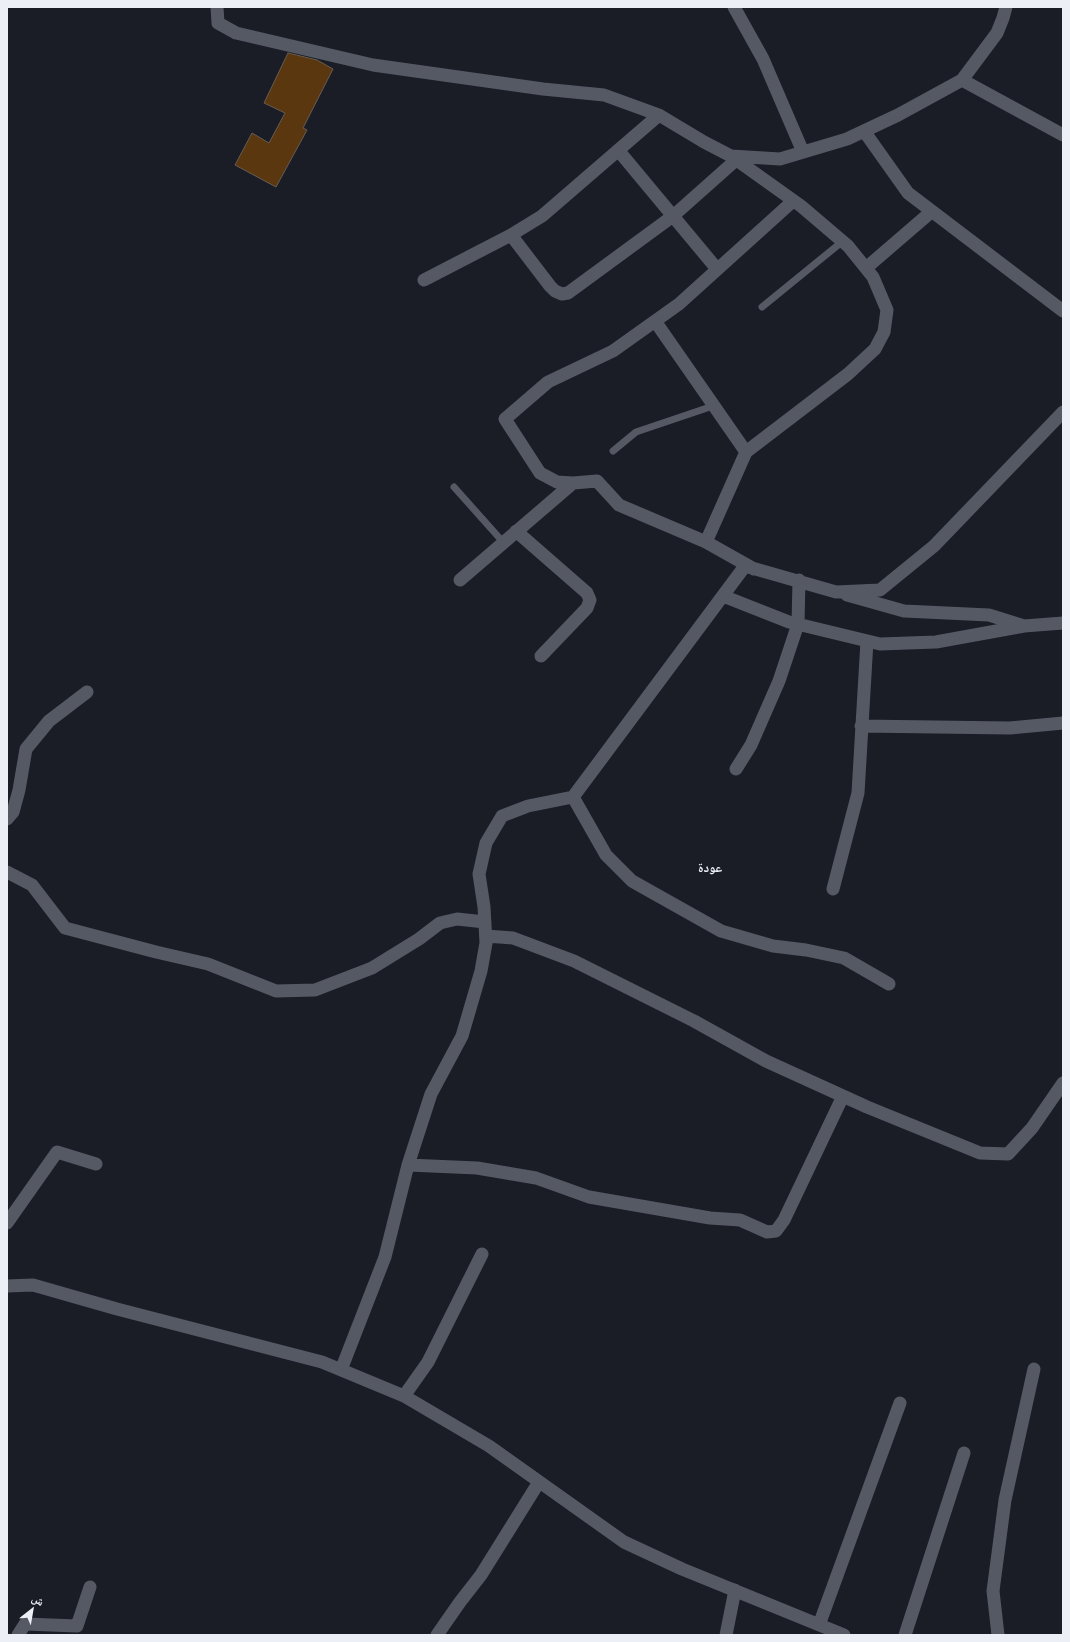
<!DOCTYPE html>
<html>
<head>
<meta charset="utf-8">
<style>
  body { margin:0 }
  #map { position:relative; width:1070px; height:1642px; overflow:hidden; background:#1a1c26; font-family:Helvetica,"Noto Naskh Arabic",sans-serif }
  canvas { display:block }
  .frame { position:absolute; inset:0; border:8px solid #edeff6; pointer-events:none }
  .north { position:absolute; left:12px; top:1590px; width:40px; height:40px; -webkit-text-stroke:3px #1a1c26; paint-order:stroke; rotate:31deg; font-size:11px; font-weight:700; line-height:16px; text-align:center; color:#edeff6 }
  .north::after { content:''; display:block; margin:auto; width:14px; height:18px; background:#edeff6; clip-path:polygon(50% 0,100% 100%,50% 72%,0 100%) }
</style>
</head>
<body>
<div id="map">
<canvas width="1070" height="1642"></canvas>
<div class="frame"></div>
<div class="north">ش</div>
</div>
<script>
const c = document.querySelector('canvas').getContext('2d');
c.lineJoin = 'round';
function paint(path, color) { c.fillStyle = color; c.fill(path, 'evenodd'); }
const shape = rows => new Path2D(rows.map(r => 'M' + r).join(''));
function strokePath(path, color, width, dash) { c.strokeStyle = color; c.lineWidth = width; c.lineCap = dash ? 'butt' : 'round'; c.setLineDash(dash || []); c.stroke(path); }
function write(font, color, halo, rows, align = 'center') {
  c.font = font + ' Helvetica,"Noto Naskh Arabic",sans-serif'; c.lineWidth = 3; c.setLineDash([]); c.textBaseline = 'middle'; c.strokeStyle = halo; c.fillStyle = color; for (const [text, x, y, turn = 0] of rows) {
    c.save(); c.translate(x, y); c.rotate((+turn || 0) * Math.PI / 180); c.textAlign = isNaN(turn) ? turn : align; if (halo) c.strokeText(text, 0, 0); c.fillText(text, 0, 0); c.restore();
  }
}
const building = shape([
  [288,53,317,60,333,69,303,128,307,130,276,187,235,165,252,133,269,143,285,113,264,103,288,53]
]);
const service = shape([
  [762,307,843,241],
  [613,451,636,432,713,406],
  [454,487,503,542]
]);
const minor = shape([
  [217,7,218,23,236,33,373,65,543,89,604,95,659,115,704,142,731,156,780,159,847,139,898,115,962,80,997,33,1003,18,1006,7],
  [734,7,763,59,803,152],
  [962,80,1063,135],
  [864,131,908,193,1063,311],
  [618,150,717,269],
  [511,235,550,286,555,291,562,294,568,293,673,216,736,160],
  [866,268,931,212],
  [424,280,511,235,542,216,659,115],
  [655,321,746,452],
  [516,531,587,593,590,600,587,608,541,656],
  [706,542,746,452,848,374,875,349,884,332,887,310,873,277,848,246,801,206,731,156],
  [754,569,706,542,619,505,597,481,573,483,557,482,540,473,505,419,548,382,613,351,679,304,793,201],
  [460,580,573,483],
  [847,595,904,611,989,615,1024,626,1063,623],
  [723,596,789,622,880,644,936,642,1024,626],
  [861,726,1010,728,1063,723],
  [736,769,751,745,779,681,798,624,799,580],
  [573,797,606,855,632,881,721,931,773,946,806,950,844,958,889,984],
  [7,819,13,812,19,790,26,749,49,721,87,692],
  [7,872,32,885,65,928,156,952,208,964,276,991,315,990,372,968,419,939,440,923,457,919,485,922],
  [833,889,858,793,867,641],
  [486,936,513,938,574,961,694,1021,766,1061,867,1107,980,1153,1008,1154,1032,1128,1063,1083],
  [408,1165,477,1168,536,1178,589,1197,710,1218,740,1220,767,1232,776,1231,784,1220,843,1096],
  [7,1223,57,1152,96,1164],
  [7,1286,33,1285,117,1309,322,1362,404,1396,489,1446,624,1542,682,1569,844,1635],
  [341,1370,385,1257,408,1165,431,1094,462,1036,481,971,486,943,484,907,479,874,486,843,502,816,528,806,573,797,745,566,836,592,880,590,934,546,1063,412],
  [404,1396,428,1362,482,1254],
  [819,1625,900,1403],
  [18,1635,25,1624,77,1626,90,1587],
  [437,1635,460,1602,481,1575,539,1482],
  [726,1635,735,1590],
  [905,1635,964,1453],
  [998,1635,993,1591,1005,1500,1034,1369]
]);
const neighbourhoodNames = [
  ["عودة",710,868]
];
paint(building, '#5a370e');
strokePath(building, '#675d53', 1);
strokePath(service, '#555964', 7);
strokePath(minor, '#555964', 13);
write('bold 13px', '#edeff6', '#1a1c26', neighbourhoodNames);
</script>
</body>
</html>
